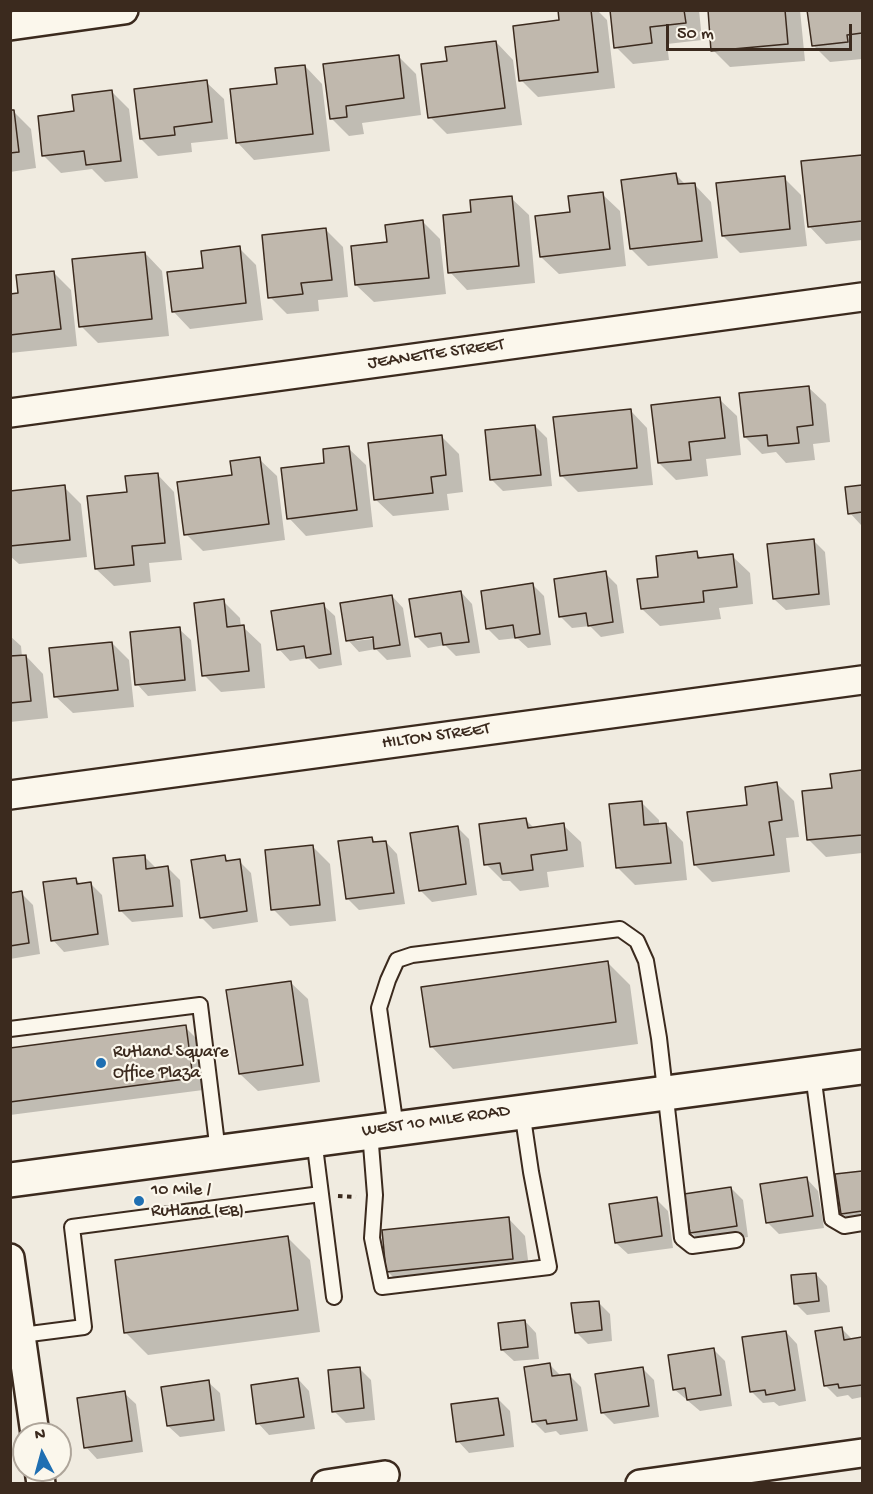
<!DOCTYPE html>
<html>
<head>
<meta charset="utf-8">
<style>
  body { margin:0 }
  #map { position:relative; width:873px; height:1494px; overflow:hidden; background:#f0ebe0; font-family:"Gochi Hand",sans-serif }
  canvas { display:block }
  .frame { position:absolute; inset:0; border:12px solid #3b2a1e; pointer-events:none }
  .north { position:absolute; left:12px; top:1422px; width:60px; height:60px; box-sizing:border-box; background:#fbf7ec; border:2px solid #aea59a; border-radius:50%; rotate:354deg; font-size:16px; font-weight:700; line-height:24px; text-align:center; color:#3b2a1e }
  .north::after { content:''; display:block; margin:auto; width:21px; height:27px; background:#1f6fb2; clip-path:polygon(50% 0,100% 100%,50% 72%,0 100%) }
  .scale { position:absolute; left:666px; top:24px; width:186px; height:27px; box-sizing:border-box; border:3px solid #3b2a1e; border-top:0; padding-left:8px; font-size:18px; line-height:21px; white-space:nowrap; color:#3b2a1e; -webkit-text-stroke:4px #fbf7ec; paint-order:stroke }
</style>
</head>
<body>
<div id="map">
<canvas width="873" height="1494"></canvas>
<div class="frame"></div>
<div class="north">N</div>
<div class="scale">50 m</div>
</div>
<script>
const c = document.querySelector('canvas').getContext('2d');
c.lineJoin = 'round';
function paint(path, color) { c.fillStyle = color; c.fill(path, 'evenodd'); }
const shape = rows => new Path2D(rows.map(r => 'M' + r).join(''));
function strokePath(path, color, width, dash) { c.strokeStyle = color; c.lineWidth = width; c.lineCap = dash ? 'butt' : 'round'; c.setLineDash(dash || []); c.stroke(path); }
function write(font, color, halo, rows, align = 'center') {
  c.font = font + ' "Gochi Hand",sans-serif'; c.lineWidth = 4.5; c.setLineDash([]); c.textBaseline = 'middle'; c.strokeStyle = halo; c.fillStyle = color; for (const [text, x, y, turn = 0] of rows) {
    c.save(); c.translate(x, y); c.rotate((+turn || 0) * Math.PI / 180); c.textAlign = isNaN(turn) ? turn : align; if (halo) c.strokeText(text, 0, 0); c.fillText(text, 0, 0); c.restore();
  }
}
const shadow = shape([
  [559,10,597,10,607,20,615,88,538,97,521,80,561,22],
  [611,10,699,10,702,40,667,44,669,60,633,64,616,47],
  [709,10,800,10,805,61,730,67,713,50],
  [809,10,862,10,862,59,830,62,813,45],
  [496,42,513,60,522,125,447,134,430,117,448,62],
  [398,56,416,74,421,115,362,123,364,134,349,136,331,118],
  [305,66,322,84,330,151,254,160,237,142,278,85],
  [206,82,224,99,228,139,191,143,192,152,158,156,141,139],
  [112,92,129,109,138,178,105,182,92,169,61,173,44,156,76,113],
  [13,111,31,129,36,168,10,172,10,112],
  [862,156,862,240,826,244,809,226,803,162],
  [676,175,686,185,694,184,711,202,718,258,648,266,631,249],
  [784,178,801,195,807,246,740,253,723,236],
  [602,194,620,211,626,266,559,274,541,257,572,214],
  [511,198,529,215,535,283,467,290,450,272,473,214],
  [423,222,440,239,446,294,374,302,356,285,389,243],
  [326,230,343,247,348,297,318,300,319,311,287,314,270,297],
  [239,248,256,265,263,320,190,329,173,311,204,269],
  [145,253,162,271,169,336,98,343,81,326],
  [54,273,71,290,77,346,10,353,10,295,20,294],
  [808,387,826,404,830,442,813,444,815,460,786,463,776,452,762,454,745,437],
  [719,399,737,416,741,455,706,459,708,476,676,480,659,463],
  [630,410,647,428,653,485,578,492,561,475],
  [535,426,547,438,552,486,503,491,491,479],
  [442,437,459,454,463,492,447,494,449,510,393,516,375,499],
  [348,448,366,465,373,527,306,536,289,518,326,464],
  [259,459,277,476,285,540,203,551,186,534],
  [157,474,174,492,182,560,149,563,151,582,114,586,96,569,128,493],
  [64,487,81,504,87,557,19,564,10,556,10,493],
  [862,487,862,525,861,525,850,513,847,488],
  [813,540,825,552,830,605,786,610,774,599],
  [696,553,703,559,732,556,750,573,753,604,719,608,721,619,660,626,642,609,660,578],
  [605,573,617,585,624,633,601,637,590,626,572,628,561,617,555,581],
  [532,584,544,596,551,645,528,648,517,638,499,640,488,629],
  [461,592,472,604,480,653,456,656,445,645,428,648,416,636],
  [392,596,403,608,411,657,387,660,376,649,359,652,348,640],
  [380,635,380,638,355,641,355,638],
  [223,601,240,618,241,627,243,627,261,644,265,688,221,692,204,675],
  [323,605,335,616,342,665,319,669,308,658,290,661,279,649],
  [179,629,191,640,196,691,148,696,137,684],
  [10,636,21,646,22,657,26,656,43,674,48,718,10,722],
  [112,643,129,660,134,707,73,713,55,696],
  [861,772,862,853,826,857,809,840,833,789],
  [777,784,794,801,799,837,786,838,790,872,712,882,695,865,749,806],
  [641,802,659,820,659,825,666,824,683,842,687,880,635,885,618,868],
  [526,820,534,828,563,825,581,842,584,867,547,872,549,887,520,891,510,881,503,881,486,864],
  [457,827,469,839,477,895,432,902,420,890],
  [371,838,376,843,386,842,397,854,405,904,359,910,348,899],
  [313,847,330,864,336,921,290,926,273,909],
  [144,856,156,868,168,868,180,880,183,917,132,922,120,910],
  [224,857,230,862,239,861,251,873,258,922,213,929,201,917],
  [76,879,81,885,90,883,102,895,109,945,64,952,53,940],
  [10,893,21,893,33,905,40,954,10,959],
  [608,963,630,985,638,1044,453,1069,431,1046],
  [290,982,308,999,320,1082,258,1091,240,1074],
  [185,1027,197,1039,203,1090,10,1115,10,1050],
  [862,1172,862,1223,854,1225,842,1213,837,1176],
  [807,1179,818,1191,824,1228,779,1234,767,1222],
  [731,1188,743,1200,748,1237,703,1244,691,1232],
  [656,1199,668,1211,673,1248,628,1254,616,1243],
  [508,1218,525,1236,530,1276,405,1289,388,1272],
  [288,1238,310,1260,320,1332,148,1355,126,1333],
  [816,1274,827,1286,830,1312,807,1315,795,1303],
  [598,1302,610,1314,612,1341,588,1344,576,1332],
  [525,1321,536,1333,539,1359,514,1361,502,1350],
  [842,1329,853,1340,862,1340,862,1397,852,1399,848,1395,837,1397,825,1385],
  [786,1332,797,1344,806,1401,779,1406,774,1402,763,1403,752,1392],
  [714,1350,725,1361,732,1406,700,1411,674,1389],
  [550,1365,561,1376,569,1375,581,1387,588,1431,560,1435,556,1431,545,1433,533,1421],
  [359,1368,371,1380,375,1420,346,1423,334,1411],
  [642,1368,654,1380,659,1417,614,1424,602,1412],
  [298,1379,309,1391,315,1429,269,1435,258,1423],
  [208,1382,220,1393,225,1431,180,1437,168,1426],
  [124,1393,136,1404,143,1452,97,1459,86,1447],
  [498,1399,510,1411,514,1447,469,1453,458,1441]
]);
const building = shape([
  [558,10,591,10,598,72,519,81,513,26,559,20,558,10],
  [610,10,684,10,686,23,650,27,652,43,614,48,610,10],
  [708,10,785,10,788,44,711,51,708,10],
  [807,10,862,10,862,33,847,35,848,42,812,46,807,10],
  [496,41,505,108,428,118,421,64,447,61,445,47,496,41],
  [399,55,404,98,346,106,347,117,330,119,323,64,399,55],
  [305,65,313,134,236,143,230,89,277,84,275,68,305,65],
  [207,80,212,122,174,127,175,135,140,139,134,89,207,80],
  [112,90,121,161,86,165,84,151,42,156,38,116,74,111,72,95,112,90],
  [10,110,14,110,19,152,10,153,10,110],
  [862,155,862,221,808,227,801,161,862,155],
  [676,173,678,184,695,183,702,241,630,249,621,180,676,173],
  [785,176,790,229,722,236,716,183,785,176],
  [603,192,610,249,540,257,535,216,570,212,568,196,603,192],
  [512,196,519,266,448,273,443,215,471,212,470,200,512,196],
  [423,220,429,278,355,285,351,246,387,242,385,225,423,220],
  [326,228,332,280,301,283,303,294,268,298,262,235,326,228],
  [240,246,246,303,172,312,167,272,203,268,201,251,240,246],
  [145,252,152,319,79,327,72,259,145,252],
  [54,271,61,329,10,335,10,294,18,293,16,275,54,271],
  [809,386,813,425,797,427,799,443,768,446,767,435,744,437,739,393,809,386],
  [720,397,725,438,689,442,691,460,658,463,651,405,720,397],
  [631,409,637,468,560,476,553,417,631,409],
  [535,425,541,475,490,480,485,430,535,425],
  [442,435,446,475,431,477,433,493,374,500,368,443,442,435],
  [349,446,357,510,287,519,281,468,324,463,323,449,349,446],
  [260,457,269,524,184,535,177,482,232,475,230,461,260,457],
  [158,473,165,543,132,546,134,565,95,569,87,496,127,492,125,476,158,473],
  [65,485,70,540,10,546,10,491,65,485],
  [862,485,862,512,848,514,845,487,862,485],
  [814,539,819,594,773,599,767,544,814,539],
  [697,551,698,558,733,554,737,587,703,591,704,602,641,609,637,579,658,577,656,556,697,551],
  [606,571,613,622,588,626,586,613,559,617,554,579,606,571],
  [533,583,540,634,515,638,513,625,486,629,481,591,533,583],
  [461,591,469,642,443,645,441,633,415,637,409,599,461,591],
  [392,595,400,645,374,649,373,637,346,641,340,603,392,595],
  [224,599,227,627,244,625,249,671,202,676,194,603,224,599],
  [324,603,331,654,306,658,304,646,277,650,271,611,324,603],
  [180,627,185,680,135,685,130,632,180,627],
  [112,642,118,690,54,697,49,648,112,642],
  [26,655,31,701,10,703,10,656,26,655],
  [862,770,862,835,807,840,802,791,832,788,830,774,862,770],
  [777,782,782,820,769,822,774,855,694,865,687,812,747,805,745,787,777,782],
  [642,801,644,825,666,823,671,863,616,868,609,804,642,801],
  [526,818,528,828,564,823,567,850,531,855,533,870,502,874,500,863,484,865,479,824,526,818],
  [458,826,466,884,419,891,410,833,458,826],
  [372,837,373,842,386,841,394,893,346,899,338,841,372,837],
  [313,845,320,905,271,910,265,850,313,845],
  [145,855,146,869,168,866,173,906,119,911,113,858,145,855],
  [225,855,226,861,240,859,247,911,200,918,191,860,225,855],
  [76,878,77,884,91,882,98,934,51,941,43,882,76,878],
  [22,891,29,943,10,946,10,893,22,891],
  [608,961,616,1022,430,1047,421,987,608,961],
  [291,981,303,1065,239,1074,226,990,291,981],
  [186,1025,193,1078,10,1102,10,1048,186,1025],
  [862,1171,862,1211,841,1214,835,1174,862,1171],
  [807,1177,813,1216,766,1223,760,1184,807,1177],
  [731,1187,737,1226,690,1233,684,1194,731,1187],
  [657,1197,662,1236,615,1243,609,1204,657,1197],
  [509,1217,513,1259,386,1272,382,1230,509,1217],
  [288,1236,298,1310,124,1333,115,1260,288,1236],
  [816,1273,819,1301,794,1304,791,1275,816,1273],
  [599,1301,602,1330,575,1333,571,1303,599,1301],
  [525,1320,528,1347,501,1350,498,1323,525,1320],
  [842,1327,844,1340,862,1337,862,1385,839,1388,838,1384,824,1386,815,1331,842,1327],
  [786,1331,795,1390,766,1395,765,1390,750,1392,742,1337,786,1331],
  [714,1348,721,1395,687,1400,685,1388,673,1390,668,1355,714,1348],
  [550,1363,552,1376,570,1374,577,1420,547,1424,546,1420,532,1422,524,1367,550,1363],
  [360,1367,364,1408,332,1412,328,1370,360,1367],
  [643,1367,649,1406,601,1413,595,1374,643,1367],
  [298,1378,304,1417,256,1424,251,1385,298,1378],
  [209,1380,214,1420,167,1426,161,1387,209,1380],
  [125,1391,132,1441,84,1448,77,1398,125,1391],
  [498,1398,504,1435,456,1442,451,1404,498,1398]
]);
const path = shape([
  [338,1196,356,1197]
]);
const lane = shape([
  [10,1029,200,1005,218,1152],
  [813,1074,832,1219,844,1226,862,1223],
  [396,1128,379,1008,388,980,397,960,412,955,620,929,637,941,646,961,659,1038,682,1238,692,1246,736,1240],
  [370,1132,375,1195,372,1238,382,1287,549,1267,531,1172,522,1111],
  [314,1139,334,1297],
  [22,1335,84,1327,72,1227,321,1194]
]);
const street = shape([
  [10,26,124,10],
  [10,413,862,297],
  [10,795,862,680],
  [10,1258,35,1434],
  [39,1470,41,1484],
  [326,1484,385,1475],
  [640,1484,862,1453]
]);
const secondary = shape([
  [10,1180,862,1067]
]);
const markers = [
  [101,1063,6,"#1f6fb2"],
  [139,1201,6,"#1f6fb2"]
];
const streetNames = [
  ["JEANETTE STREET",436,355,-8],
  ["HILTON STREET",436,737,-8],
  ["WEST 10 MILE ROAD",436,1122,-8]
];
const poiNames = [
  ["Rutland Square",113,1053],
  ["Office Plaza",113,1074],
  ["10 Mile /",151,1191],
  ["Rutland (EB)",151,1212]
];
paint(shadow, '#0003');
paint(building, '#c0b8ad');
strokePath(building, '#3b2a1e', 1.5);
strokePath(lane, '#3b2a1e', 18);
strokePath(street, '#3b2a1e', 32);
strokePath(secondary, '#3b2a1e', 38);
strokePath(path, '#3b2a1e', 4, [4.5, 4.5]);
strokePath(lane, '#fbf7ec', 14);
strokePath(street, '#fbf7ec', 27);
strokePath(secondary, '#fbf7ec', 33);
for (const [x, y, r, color] of markers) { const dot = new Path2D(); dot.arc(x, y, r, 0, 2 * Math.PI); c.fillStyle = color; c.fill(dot); strokePath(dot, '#fbf7ec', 2); }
write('18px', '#3b2a1e', '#fbf7ec', streetNames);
write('18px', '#3b2a1e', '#fbf7ec', poiNames, 'left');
</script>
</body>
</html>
